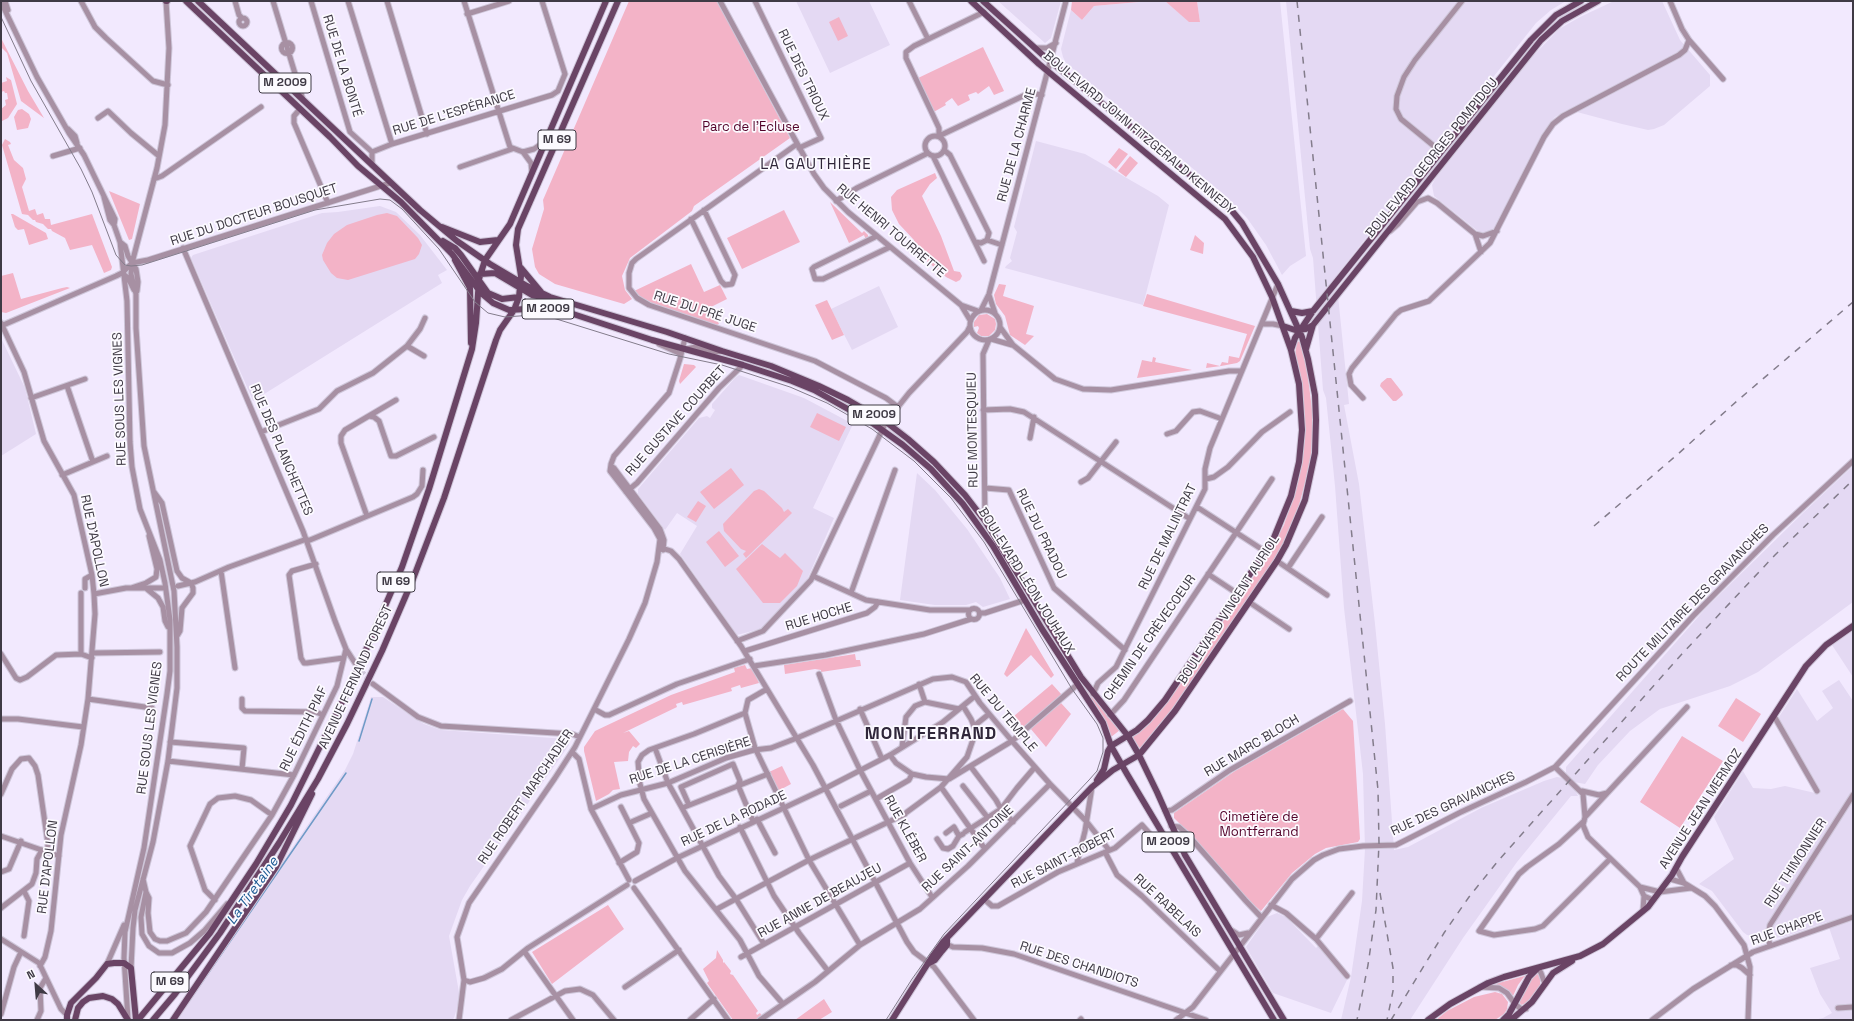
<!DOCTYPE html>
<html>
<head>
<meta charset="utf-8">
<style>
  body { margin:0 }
  #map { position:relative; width:1854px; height:1021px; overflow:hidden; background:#f2e9fe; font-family:"Space Grotesk",sans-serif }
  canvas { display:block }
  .frame { position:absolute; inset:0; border:2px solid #3f3a45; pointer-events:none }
  .north { position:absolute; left:16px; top:965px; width:40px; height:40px; -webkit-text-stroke:3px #fcfaff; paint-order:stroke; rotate:334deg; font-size:11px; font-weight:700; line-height:16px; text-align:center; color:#3f3a45 }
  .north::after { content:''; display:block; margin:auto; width:14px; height:18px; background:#3f3a45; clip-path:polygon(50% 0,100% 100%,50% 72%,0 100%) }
</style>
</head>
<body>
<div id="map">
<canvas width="1854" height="1021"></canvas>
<div class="frame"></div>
<div class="north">N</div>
</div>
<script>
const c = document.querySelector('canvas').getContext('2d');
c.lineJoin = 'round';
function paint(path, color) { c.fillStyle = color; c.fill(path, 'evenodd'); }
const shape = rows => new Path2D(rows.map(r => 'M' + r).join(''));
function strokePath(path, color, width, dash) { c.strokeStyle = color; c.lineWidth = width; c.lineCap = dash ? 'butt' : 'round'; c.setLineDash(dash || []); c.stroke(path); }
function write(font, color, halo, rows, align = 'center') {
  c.font = font + ' "Space Grotesk",sans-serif'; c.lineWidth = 3.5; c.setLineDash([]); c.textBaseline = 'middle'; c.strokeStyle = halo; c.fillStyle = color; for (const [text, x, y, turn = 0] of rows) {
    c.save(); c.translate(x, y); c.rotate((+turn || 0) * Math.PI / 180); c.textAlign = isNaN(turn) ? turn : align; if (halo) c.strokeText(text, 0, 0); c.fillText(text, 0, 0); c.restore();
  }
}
const built = shape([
  [796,1,869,1,890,45,830,73],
  [998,1,1061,1,1051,38,1045,43],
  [1150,1,1165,1,1190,22,1200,22,1197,1,1280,1,1306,256,1290,266,1282,275,1266,245,1247,218,1227,197,1066,63,1063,57,1061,49,1071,10,1082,20,1094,6],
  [1286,1,1566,1,1551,10,1536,23,1336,276,1349,404,1344,405,1359,484,1375,624,1385,724,1394,850,1408,847,1481,808,1544,781,1557,777,1563,778,1574,788,1578,796,1571,796,1517,862,1463,938,1410,1020,1341,1020,1351,977,1362,901,1365,849,1363,774,1344,608,1335,486,1326,398,1323,390,1313,258,1310,249],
  [1614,1,1662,1,1680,40,1710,75,1710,86,1664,125,1654,129,1648,130,1622,124,1577,112,1566,111,1555,117,1544,131,1498,224,1492,231,1483,233,1479,232,1434,196,1432,185,1435,179,1533,56,1559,29,1580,17],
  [1036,141,1085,154,1158,196,1169,205,1143,305,1005,268,1006,266,1012,261,1010,258,1017,232,1014,227],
  [380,206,396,212,420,235,447,270,438,275,442,283,253,401,191,258,193,255,322,213,338,212],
  [879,286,898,327,852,350,831,309],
  [1,338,25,388,36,434,1,456],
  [739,375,804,398,853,424,813,508,834,518,806,582,764,628,737,635,680,554,697,526,677,513,665,530,638,494,638,489,699,418,707,416,710,418,715,410,712,408,712,404,735,378],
  [1853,466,1853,602,1758,672,1730,686,1660,709,1630,731,1598,765,1585,784,1574,782,1569,778,1566,774,1566,767,1706,608,1804,512],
  [917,473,935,490,967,529,1000,578,1010,599,983,607,976,602,966,605,935,605,900,600],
  [1853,631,1853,677,1832,645],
  [1839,680,1853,701,1853,1020,1813,1020,1823,1018,1832,1013,1820,994,1810,968,1840,959,1827,922,1783,937,1773,938,1760,932,1752,936,1747,935,1743,932,1712,891,1699,884,1734,859,1714,817,1743,771,1753,788,1771,789,1785,786,1815,793,1817,791,1777,720,1797,689,1817,721,1833,708,1822,691],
  [371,697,383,697,424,724,441,730,566,739,569,745,470,886,462,900,449,936,460,998,454,1018,452,1020,175,1020,345,770,353,754],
  [1277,913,1286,917,1316,948,1318,946,1347,980,1331,1013,1273,993,1246,947,1267,917]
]);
const green = shape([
  [629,1,717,1,790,138,694,206,692,211,630,258,622,276,625,290,632,299,624,304,555,284,539,274,535,267,532,249,544,209,543,200],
  [1072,1,1150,1,1094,6,1082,20,1071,10],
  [1165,1,1197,1,1200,22,1189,22],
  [839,17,848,36,838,41,829,22],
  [1,38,28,91,44,118,21,101,7,53,1,47],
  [983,47,1004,91,994,95,989,86,978,94,976,92,968,95,970,100,958,106,952,98,945,103,946,105,932,113,916,79],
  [6,77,11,80,17,104,8,118,2,121,1,109,6,105,5,100,8,99,7,93,5,93,4,91,1,92,1,83,7,81],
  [22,109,29,114,31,119,28,128,17,130,14,117,18,110],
  [5,139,10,142,11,144,8,145,14,160,23,168,26,179,22,187,29,211,35,209,37,215,43,213,45,219,50,219,51,225,92,214,112,267,111,270,104,273,92,245,70,250,65,238,52,231,51,229,48,229,43,224,36,222,35,220,33,220,28,215,22,214,2,145],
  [1119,148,1128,154,1116,169,1108,162],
  [1130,156,1138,163,1126,177,1118,171],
  [935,173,937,178,930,184,922,196,941,236,954,271,960,272,962,276,960,280,956,282,946,277,923,258,913,244,914,240,899,224,892,210,891,197,897,190],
  [109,191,140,204,132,239,129,240],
  [830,202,862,233,864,231,868,235,868,238,866,240,864,235,849,243],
  [784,210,800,242,742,269,727,238],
  [387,213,397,216,418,238,422,245,419,254,415,259,348,280,337,278,331,273,323,260,322,255,327,243,334,234,347,225,377,215],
  [11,214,13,214,46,233,48,239,29,245,24,229,18,230,15,227],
  [1195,235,1204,243,1203,254,1190,250],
  [691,264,704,292,720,285,727,299,711,307,719,324,714,326,649,305,632,292],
  [13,273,21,299,62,288,67,287,70,288,6,313,1,312,1,276],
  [999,284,1006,285,1003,296,1034,306,1026,334,1034,336,1025,345,1010,335,1005,316,996,304,994,295],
  [1147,294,1255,326,1240,361,1237,363,1221,366,1206,368,1207,363,1220,366,1222,362,1228,363,1229,356,1239,358,1247,334,1143,306],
  [827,300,844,335,832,340,815,305],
  [987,314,995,319,996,324,995,330,989,336,981,336,977,333,979,328,978,326,974,327,974,322,979,315],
  [1297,341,1300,342,1306,362,1313,417,1311,460,1297,513,1291,529,1272,564,1175,706,1142,747,1139,748,1131,737,1149,724,1177,689,1267,557,1284,525,1298,482,1304,445,1305,421,1301,383,1295,355],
  [1153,357,1156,358,1155,362,1192,370,1137,378,1142,360,1152,362],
  [684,364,694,365,696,367,680,384,679,381],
  [1387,378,1391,378,1402,392,1403,395,1396,401,1393,401,1380,386,1381,383],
  [817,413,846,427,839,441,810,427],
  [731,468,744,485,714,509,700,492],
  [759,489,764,491,782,508,784,512,788,509,792,513,746,558,743,554,746,551,741,549,724,531,723,524,754,491],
  [698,501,706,506,696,522,687,517],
  [719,531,739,556,725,567,706,542],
  [762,544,780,558,785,553,803,571,797,586,780,603,763,603,736,569],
  [1026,628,1054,675,1051,678,1031,655,1007,677,1004,674],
  [855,654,856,660,860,660,861,666,821,672,821,670,815,669,785,674,784,665],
  [745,665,747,669,752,668,759,683,741,688,740,685,731,688,732,691,683,705,682,702,676,704,677,707,623,733,629,731,640,744,636,748,633,746,629,752,628,761,614,762,620,789,613,790,609,794,596,801,584,751,584,747,595,731,671,695,735,672,734,668],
  [1080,680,1120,730,1111,737,1107,725,1078,681],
  [1052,684,1062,695,1024,728,1014,716],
  [1736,698,1761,714,1743,742,1718,726],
  [1061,703,1071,714,1046,747,1030,728],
  [1343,709,1353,721,1360,839,1358,842,1326,848,1315,854,1292,873,1261,911,1247,899,1190,834,1174,818,1174,813,1235,771],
  [1682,736,1723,761,1680,828,1640,802],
  [782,766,791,784,778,791,769,772],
  [608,905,624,929,552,984,532,952],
  [717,950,723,960,723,963,724,962,731,971,730,974,733,975,758,1011,756,1013,757,1015,760,1013,762,1016,756,1020,733,1020,707,983,709,981,703,969,716,958],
  [1536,973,1540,976,1540,986,1527,1003,1521,1005,1519,1001,1531,978],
  [1528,975,1524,977,1518,985,1513,996,1506,989,1495,984],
  [1495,992,1502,994,1508,1002,1507,1009,1504,1014,1495,1020,1436,1020,1447,1011,1474,997],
  [824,999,832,1012,819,1020,795,1020]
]);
const stream = shape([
  [359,741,372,699],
  [185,1007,346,773]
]);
const minorTunnel = shape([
  [356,665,371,682]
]);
const minor = shape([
  [5,1,8,10],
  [81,1,95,27,106,38,153,81,168,85],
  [235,1,239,15,242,18],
  [273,1,303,100],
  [311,1,350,132,372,152],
  [348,1,392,144],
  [387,1,427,134],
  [464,1,510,147,523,152,534,149,544,142],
  [720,1,793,136,814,174,824,188,848,212,961,305,970,320],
  [755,1,821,138,799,148],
  [909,1,928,39],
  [1670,1,1682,29,1689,40,1723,79],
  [1,2,37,77,69,133,84,155,115,219,114,225],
  [984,12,914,46,906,52,906,58,939,128,939,136,1025,95,1030,93,1042,95],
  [467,14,509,1],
  '239 22a4 4 0 1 1 8 0a4 4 0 1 1-8 0Z',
  '281.5 48a5.5 5.5 0 1 1 11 0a5.5 5.5 0 1 1-11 0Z',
  [1036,48,1047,48,1056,43],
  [300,109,294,116,294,123,328,203],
  [98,118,108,111,131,133,159,156],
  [68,129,75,136,77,143],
  '925 146a10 10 0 1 1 20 0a10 10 0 1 1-20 0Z',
  [797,144,636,259,632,263,629,273,629,288,637,298,649,305,815,361,886,398,898,407],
  [944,150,950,155,989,233,987,240,981,243,975,242],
  [1440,151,1401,119,1396,109,1397,96,1404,77,1415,60,1462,1],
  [523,152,531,163,532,173],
  [53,156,80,148],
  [933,156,984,261],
  [372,165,372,152,392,144,552,95,558,91,565,74,542,1],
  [460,167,512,149],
  [154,179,162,176,261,107],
  [104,197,110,220,114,225,120,242,127,301,130,442,132,467,140,509,160,560,165,583,170,620,170,671,167,694,144,848,125,932,124,958,128,1019],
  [836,201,857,188,928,153],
  [691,219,721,281,725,285,732,284,735,275,704,210],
  [1390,231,1398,224,1417,202,1428,198,1437,203,1475,234,1481,252],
  [1475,234,1483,236,1497,231],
  [877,236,814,267,812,269,815,279,823,279,890,247],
  [987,240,1002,245],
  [120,242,125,246,128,256,136,269,138,282,137,291],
  [183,248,303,531,335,621,346,649,355,663],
  [132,263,148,260,390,183],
  [122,273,128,278,134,290],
  [989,295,995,313],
  [961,305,978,311],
  '970 325a15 15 0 1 1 30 0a15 15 0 1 1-30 0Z',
  [981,310,989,294,1066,1],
  [1,323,24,372,44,441,74,495,92,575,94,594,95,614,88,699,81,745,61,835,51,931,45,957,40,966],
  [1262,324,1273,324,1283,326],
  [1,326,116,276,122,273,131,264],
  [1000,327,1013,345,1055,379,1083,389,1111,390,1229,371,1241,371],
  [991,339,1012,345],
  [659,344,681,354],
  [407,346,424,356],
  [686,349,696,347,716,352,722,351],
  [67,386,93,462],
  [31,398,85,379],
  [1363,398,1351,385,1349,374,1352,368,1396,314,1401,310,1429,301,1490,243,1544,137,1553,124,1563,116,1679,55,1685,50,1689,40],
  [983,410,1010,409,1024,412,1190,519],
  [369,416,374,417,379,421,391,456,396,456,434,437],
  [261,432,319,409,337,391,373,373,407,346,420,329,425,318],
  [1167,434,1176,431,1193,412,1200,411,1222,419],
  [1030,438,1034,417],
  [611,466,614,468,660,529,664,540,663,550],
  [62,475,107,456],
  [1206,479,1214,477,1228,467,1262,432,1290,412],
  [1081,482,1088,478,1116,442],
  [985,488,1009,490,1054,588,1125,650],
  [154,492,162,503,177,571,182,578,191,583,193,588,193,593,182,608,180,631,177,636],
  [626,492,637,483,719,388,743,365],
  [1197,507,1266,552],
  [367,516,341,443,341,436,345,430,396,400],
  [985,521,983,354,989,340],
  [659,547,671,551,679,559,741,646,813,765,907,942,914,952,934,967,974,1020],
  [1277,561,1327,595],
  [316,564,292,571,289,575,301,658,304,663,307,663,343,658],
  [1288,568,1322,517],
  [221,571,235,668],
  [1208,574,1235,592],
  [813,576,866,600,930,610,970,610],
  [178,586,195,582,229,567,304,540,310,540,413,497,417,494,422,486,423,470],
  [85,588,85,579,92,575],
  [131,588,146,583,156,577,157,569,149,536],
  [147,589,158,598,163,607,165,621,168,627],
  [851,593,895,470],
  [94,594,126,588,163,588],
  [1249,602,1289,629],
  '968.5 614a5.5 5.5 0 1 1 11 0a5.5 5.5 0 1 1-11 0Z',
  [980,613,985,613,1025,600],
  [737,641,763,631,811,580,886,422,909,393,967,332,970,326],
  [745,651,867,613,875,607,878,602],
  [92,653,160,652],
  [1,654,16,678,20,680,27,677,56,655,81,654,92,658],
  [81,654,81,593],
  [754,666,826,655,924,634,971,619],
  [819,674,836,720,860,770,910,863,932,897],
  [373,684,418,717,441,726,572,734,580,737],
  [919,684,925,702],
  [767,689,748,700,745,713,755,748,809,860,860,945],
  [1093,694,1098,683,1116,667,1205,489,1205,469,1210,448,1278,284],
  [88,699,152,708],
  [242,699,242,708,245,711,316,712,323,715],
  [594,709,605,715,609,715,677,684,750,659],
  [860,709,882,759],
  [745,713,694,734,649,750,642,755,638,762,640,784,644,799,685,871,740,940,759,976,783,1004],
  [1110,715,1124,700,1272,479],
  [1774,716,1817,791],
  [1,719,18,719,83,727],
  [974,726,989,714],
  [170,742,244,748,242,769],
  [902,747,906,717,915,706,925,702,959,709],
  [655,748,668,783,682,808,719,876,736,899,764,944],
  [572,752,579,759,591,809,629,880],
  [890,755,896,763,912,774,926,777,949,779],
  [168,761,294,775],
  [971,767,996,800,1001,809,1013,822],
  [1555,767,1694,615,1773,535,1853,461],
  [949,779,1012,741,1078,684],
  [963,786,988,818],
  [941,787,985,849],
  [1582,791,1599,795,1607,793],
  [1,794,12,769,21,759,29,758,35,766,38,775,48,844,47,851],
  [876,799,909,780,912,774],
  [689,805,681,787,733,764,740,781,738,785,753,821],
  [841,806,871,791],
  [682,808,768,774],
  [591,809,621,795,668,783,726,758,754,750,771,748,797,738,933,679,952,677,966,682,980,703,1012,741,1050,784,1086,821,1109,850],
  [1165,811,1172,810,1230,770,1350,701],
  [907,812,941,787,967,757,976,731,971,719,963,706],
  [1585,817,1687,707],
  [757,819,775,853],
  [1584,821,1559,844,1527,867,1519,874,1479,931,1494,935,1535,929,1543,926,1610,859],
  [629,823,652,813],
  [1171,826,1179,827,1188,835,1245,900,1261,917],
  [740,827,774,896,799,933,828,971],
  [965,832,1001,809,1017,788,1035,767],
  [946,833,954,827,959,836],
  [1,836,59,856],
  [937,839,943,848,948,849,953,846,959,836,963,834],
  [1105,852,1117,875,1142,896,1220,971],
  [619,863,637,852,639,843,621,807],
  [1077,863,1085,831,1092,787],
  [1676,868,1684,883],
  [1,872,9,869,21,841],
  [143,879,146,892,141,917,142,934,149,946,159,953,172,953,190,943,204,931,227,904],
  [1670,879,1684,883,1705,896,1715,906,1744,945,1750,967,1748,1020],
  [635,881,677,858,822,790,890,755,943,722,975,696],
  [1640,887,1660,892,1691,888],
  [634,888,728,1020],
  [24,891,29,901,24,936],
  [146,892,149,898,148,913,150,932,155,939,160,941,167,941,186,933,206,912,272,815,294,775,337,686,346,649],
  [984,899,992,906,998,906,1058,872,1115,848,1142,825,1150,834],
  [215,900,205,890,190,846,210,804,218,798,235,796,251,800,272,815],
  [1271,905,1286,913,1316,939,1347,976],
  [1,908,32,884,36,873,37,859,42,850],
  [717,909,809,860,905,814],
  [1643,911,1644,896],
  [1231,930,1239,935,1248,933],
  [1,939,39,963,61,1009,67,1015],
  [1316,939,1352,893],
  [944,943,953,947,982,948,1014,954,1206,1020],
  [1770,946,1768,936,1770,925,1853,795],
  [524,951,573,1020],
  [741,957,910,863],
  [107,964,124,925],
  [1731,965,1737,965,1742,968,1750,975],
  [131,968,133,928,135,910,153,842,168,761,177,688,177,647,174,591,144,446,136,328,136,294,131,274,132,263,157,168,165,125,169,48,166,1],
  [1538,968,1541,973,1545,984],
  [464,980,470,982,484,978,502,969,528,948,627,885],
  [625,987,679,950],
  [1480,987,1499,988,1507,993,1515,1004,1521,1009,1526,1009],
  [1838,1008,1853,1007],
  [1,1014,14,967,21,952],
  [37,1020,41,1011,40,988,46,978],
  [459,1020,464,980,457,937,469,903,555,778,575,747,629,639,645,603,657,562,660,539,654,528,610,471,611,464,614,456,669,393,680,359,685,338],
  [511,1020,565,991,580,989,593,995,614,1020],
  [690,1020,714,999],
  [760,1020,815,982,860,945,920,909,968,866,1050,784],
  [1080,1020,1081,1019],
  [1176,1020,1193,1007,1292,879,1314,860,1323,855,1339,849,1363,846,1396,845,1461,812,1526,782,1555,767,1583,794,1585,817,1583,825,1588,837,1640,887,1644,896,1653,900],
  [1652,1020,1693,989,1753,952,1853,917]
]);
const major = shape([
  [166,1,167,1],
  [186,1,330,137,358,166,401,202,452,254,481,293,493,303,509,310,543,308,567,312,652,340,743,365,792,381,814,390,871,422,903,445,931,469,963,504,993,546,1042,629,1103,723,1111,746,1127,774,1274,1020],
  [198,1,420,210,457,241,490,264,527,286,550,297,667,332,722,351,771,366,819,386,848,400,886,422,908,439,934,462,965,495,985,521,1081,677,1128,736,1139,755,1157,792,1185,855,1284,1020],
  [971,1,1039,64,1225,219,1253,257,1272,297,1291,350,1299,384,1302,430,1299,462,1291,496,1273,540,1165,700,1148,720,1137,730,1111,746,1108,751,1104,769,1097,780],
  [442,227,480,242,498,240],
  [443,241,455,248,461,255,488,293,502,299,519,297],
  [455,260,470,288,471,343],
  [521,268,541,292],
  [480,274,495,273,532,295,547,298],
  [1291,311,1302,313,1313,311],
  [1283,326,1295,330,1306,329,1313,325],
  [1306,349,1313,325,1541,40,1562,21,1598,1],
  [1291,350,1295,338,1313,311,1531,40,1556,15,1581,1],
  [929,963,935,960,942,951,947,945,947,939],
  [67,1020,67,1015,71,1003,96,978,107,964,114,963,124,963,131,968,136,1020],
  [75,1020,78,1008,83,1002,89,998,103,996,112,999,118,1004,128,1020],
  [138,1020,210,933,256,864,291,805,352,682,402,567,429,489,472,349,476,323,479,279,485,260,510,224,606,1],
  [153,1020,175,994,220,933,279,843,318,779,347,724,382,651,413,579,444,498,496,340,500,330,514,310,519,297,521,276,516,245,518,229,618,1],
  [173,1020,276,867,312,794],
  [892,1020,932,957,943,942,1092,787,1113,770,1139,755,1175,711,1277,561,1286,545,1305,500,1315,453,1316,420,1315,395,1308,359,1302,337,1278,284,1242,223,1227,205,1045,57,983,1],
  [1428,1020,1450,1004,1488,983,1504,977,1580,956,1603,944,1648,907,1672,875,1682,857,1806,666,1826,645,1853,626],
  [1503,1020,1509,1014,1529,977,1538,968],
  [1511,1020,1532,1002,1553,973,1572,961]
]);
const tram = shape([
  [1,17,31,81,81,169,92,192,116,255,125,265,131,266,142,265,315,210,380,199,390,200,402,209,439,249,475,302,488,313,505,317,533,315,550,317,669,354,722,365,790,387,827,403,872,429,914,461,951,498,984,542,1072,689,1097,724,1103,738,1103,752,1097,771,1089,780,944,934,912,979,886,1020]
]);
const rail = shape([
  [1297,1,1378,790,1379,843,1376,910,1368,965,1357,1020],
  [1594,526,1678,454,1737,401,1853,302],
  [1380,893,1393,968,1393,991,1387,1020],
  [1391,1020,1444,933,1469,897,1498,861,1681,655,1775,555,1853,480]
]);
const shields = [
  [285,83,52],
  [557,140,38],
  [548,309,52],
  [874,415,52],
  [396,582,38],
  [1168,842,52],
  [170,982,38]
];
const shieldNames = [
  ["M 2009",285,83],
  ["M 69",557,140],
  ["M 2009",548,309],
  ["M 2009",874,415],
  ["M 69",396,582],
  ["M 2009",1168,842],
  ["M 69",170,982]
];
const streetNames = [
  ["RUE DE LA BONTÉ",342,66,73],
  ["RUE DES TRIOUX",803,75,64],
  ["RUE DE L'ESPÉRANCE",454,113,-17],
  ["BOULEVARD JOHN FITZGERALD KENNEDY",1139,133,40],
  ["RUE DE LA CHARME",1017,145,-75],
  ["BOULEVARD GEORGES POMPIDOU",1432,158,-51],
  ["RUE DU DOCTEUR BOUSQUET",254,215,-18],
  ["RUE HENRI TOURRETTE",891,231,40],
  ["RUE DU PRÉ JUGE",705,312,18],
  ["RUE SOUS LES VIGNES",120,399,-92],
  ["RUE GUSTAVE COURBET",676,421,-48],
  ["RUE MONTESQUIEU",973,430,-91],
  ["RUE DES PLANCHETTES",281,450,67],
  ["RUE DU PRADOU",1041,534,64],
  ["RUE DE MALINTRAT",1168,537,-64],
  ["RUE D'APOLLON",94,541,78],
  ["BOULEVARD LÉON JOUHAUX",1026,581,58],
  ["ROUTE MILITAIRE DES GRAVANCHES",1693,603,-46],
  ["BOULEVARD VINCENT AURIOL",1229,610,-57],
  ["RUE HOCHE",819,617,-17],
  ["CHEMIN DE CRÈVECOEUR",1150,638,-55],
  ["AVENUE FERNAND FOREST",356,677,-65],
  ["RUE DU TEMPLE",1003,713,50],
  ["RUE SOUS LES VIGNES",150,728,-83],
  ["RUE ÉDITH PIAF",304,729,-64],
  ["RUE MARC BLOCH",1252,746,-31],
  ["RUE DE LA CERISIÈRE",690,761,-18],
  ["RUE ROBERT MARCHADIER",526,797,-56],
  ["RUE DES GRAVANCHES",1453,804,-25],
  ["AVENUE JEAN MERMOZ",1701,809,-57],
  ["RUE DE LA RODADE",734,819,-25],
  ["RUE KLÉBER",905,829,61],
  ["RUE SAINT-ANTOINE",968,849,-43],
  ["RUE SAINT-ROBERT",1064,859,-27],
  ["RUE THIMONNIER",1796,863,-57],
  ["RUE D'APOLLON",48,867,-83],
  ["RUE ANNE DE BEAUJEU",820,901,-29],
  ["RUE RABELAIS",1167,906,43],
  ["RUE CHAPPE",1787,929,-20],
  ["RUE DES CHANDIOTS",1079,965,18]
];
const parkNames = [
  ["Parc de l'Ecluse",751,127],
  ["Cimetière de",1259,817],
  ["Montferrand",1259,832]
];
const waterNames = [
  ["La Tiretaine",253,891,-55]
];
const quarterNames = [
  ["LA GAUTHIÈRE",816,165]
];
const districtNames = [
  ["MONTFERRAND",931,734]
];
paint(built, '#e4d9f3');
paint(green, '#f3b3c7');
strokePath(stream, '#6e9ac7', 1.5);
strokePath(minorTunnel, '#cec6d9', 5, [5, 2.5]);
strokePath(minor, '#cec6d9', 7);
strokePath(major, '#cec6d9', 8);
strokePath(minor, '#a790a3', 5);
strokePath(major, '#6a4465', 6);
strokePath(tram, '#837c8b', 1);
strokePath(rail, '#837c8b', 1.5, [7, 7]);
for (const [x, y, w] of shields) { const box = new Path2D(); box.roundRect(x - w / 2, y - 10, w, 20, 3); c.fillStyle = '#fcfaff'; c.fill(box); strokePath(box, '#3f3a45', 1); }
write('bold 12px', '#3f3a45', null, shieldNames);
write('13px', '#3f3a45', '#fcfaff', streetNames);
write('13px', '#520229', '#fcfaff', parkNames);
write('italic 14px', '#1a5993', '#fcfaff', waterNames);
c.letterSpacing = '1px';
write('15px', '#2f263a', '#fcfaff', quarterNames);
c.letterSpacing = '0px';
c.letterSpacing = '1px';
write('bold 17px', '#2f263a', '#fcfaff', districtNames);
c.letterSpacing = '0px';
</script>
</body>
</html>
